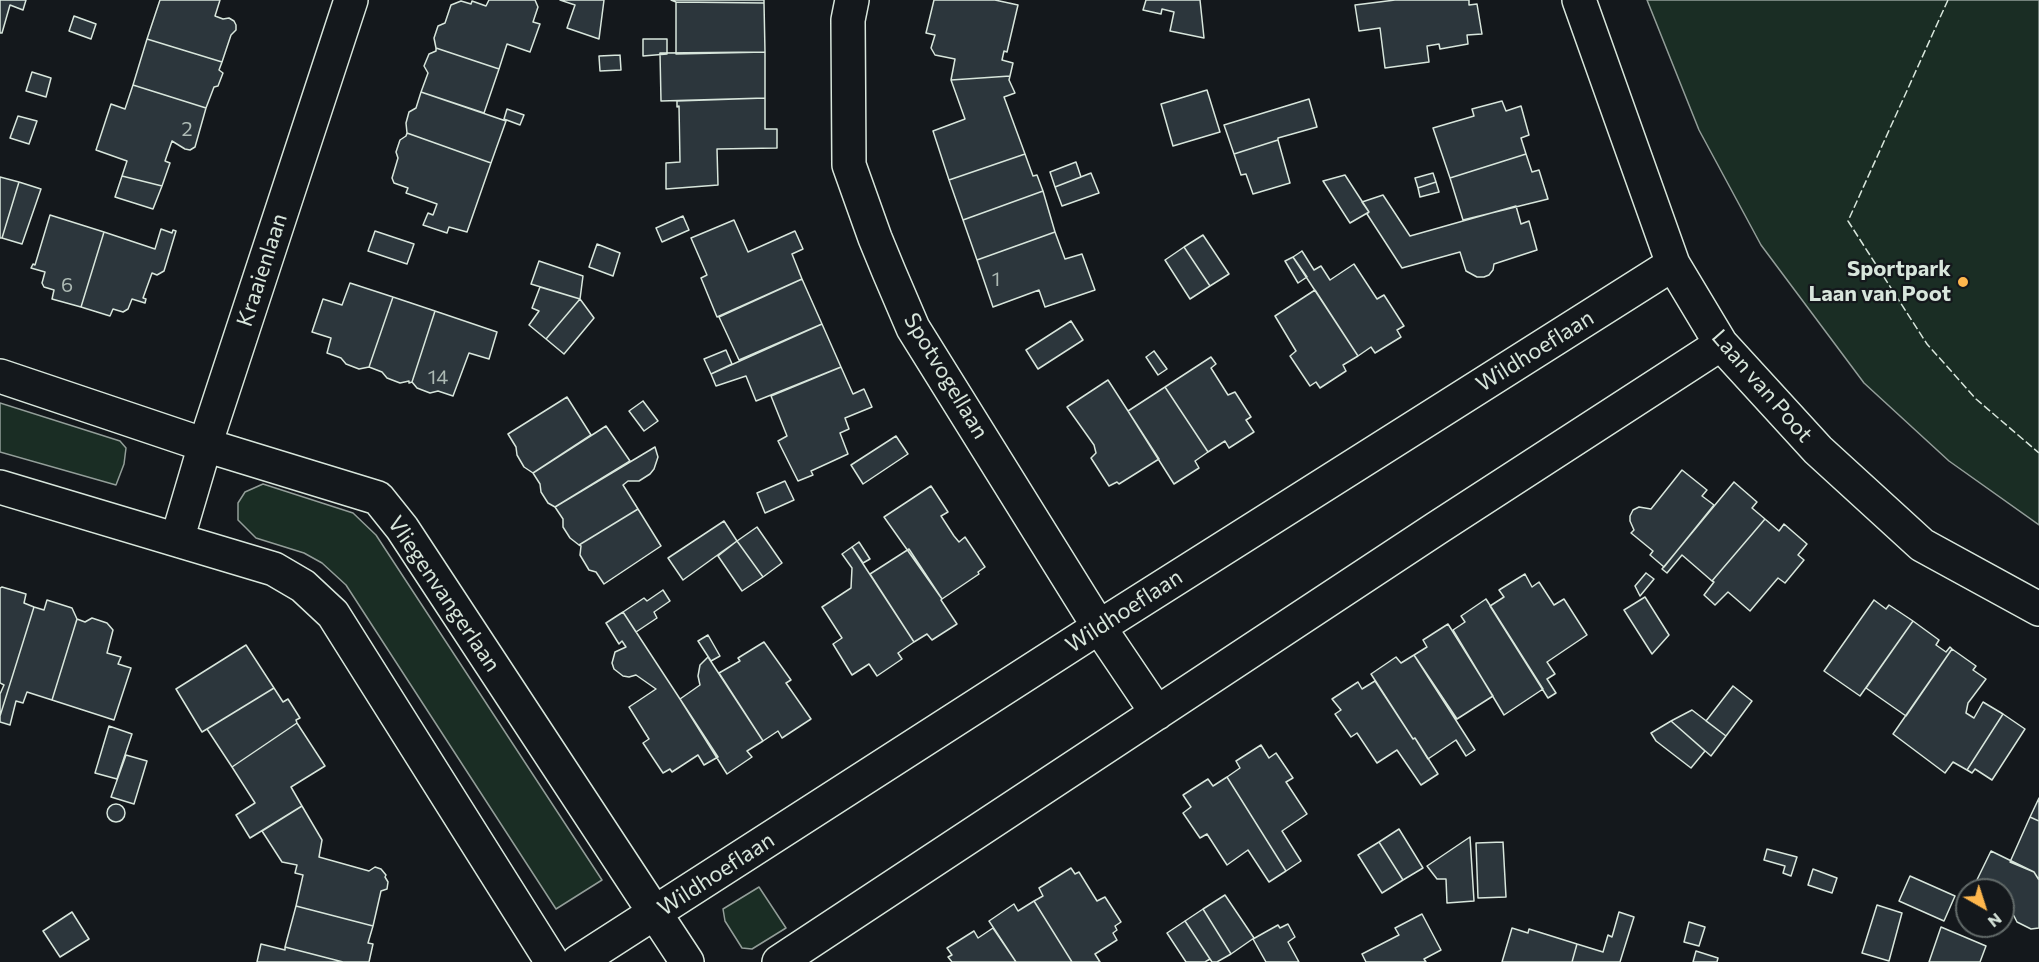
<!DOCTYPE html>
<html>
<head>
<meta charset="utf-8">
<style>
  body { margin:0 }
  #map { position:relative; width:2039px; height:962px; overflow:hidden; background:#14181c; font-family:Commissioner,sans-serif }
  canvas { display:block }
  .north { position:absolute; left:1955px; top:878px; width:60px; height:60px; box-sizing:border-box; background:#14181c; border:2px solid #626a69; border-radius:50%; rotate:141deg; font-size:16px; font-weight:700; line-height:24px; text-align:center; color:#d8e6dc }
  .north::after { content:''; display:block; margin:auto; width:21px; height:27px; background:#ffb74d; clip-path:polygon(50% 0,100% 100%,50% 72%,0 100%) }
</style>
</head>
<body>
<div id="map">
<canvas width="2039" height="962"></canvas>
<div class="north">N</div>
</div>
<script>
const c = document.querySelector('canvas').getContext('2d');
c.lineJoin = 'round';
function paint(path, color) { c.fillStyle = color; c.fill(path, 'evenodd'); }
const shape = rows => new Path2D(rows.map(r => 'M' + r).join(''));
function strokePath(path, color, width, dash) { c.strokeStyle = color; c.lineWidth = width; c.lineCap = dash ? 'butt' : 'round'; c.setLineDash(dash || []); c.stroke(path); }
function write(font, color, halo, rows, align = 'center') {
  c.font = font + ' Commissioner,sans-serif'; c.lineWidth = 4.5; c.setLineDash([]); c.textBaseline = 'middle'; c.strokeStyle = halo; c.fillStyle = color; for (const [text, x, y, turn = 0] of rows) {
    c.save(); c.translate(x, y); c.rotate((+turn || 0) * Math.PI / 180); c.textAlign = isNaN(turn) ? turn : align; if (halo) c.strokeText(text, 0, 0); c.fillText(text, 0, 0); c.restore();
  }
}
const green = shape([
  [1647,0,2039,0,2039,525,1949,461,1864,383,1761,245,1699,130,1647,0],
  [0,403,120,441,126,448,124,464,116,485,0,452,0,403],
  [263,484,353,513,376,535,602,880,556,909,346,585,322,563,304,553,256,538,238,520,238,503,245,492,263,484],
  [759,887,786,928,752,949,742,948,725,921,723,909,759,887]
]);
const building = shape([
  [0,0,26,0,23,10,10,5,2,33,0,33,0,0],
  [160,0,220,0,215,16,223,19,229,18,234,21,236,25,236,30,231,35,222,62,147,39,160,0],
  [489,0,535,0,538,7,533,22,540,24,530,52,507,44,499,69,436,48,434,38,438,26,445,23,451,5,461,1,471,4,472,1,486,6,489,0],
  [560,0,604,0,599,39,567,28,575,5,560,0],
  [671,0,764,0,764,3,676,2,671,0],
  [934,0,995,0,1018,5,1007,52,1004,51,1002,60,1013,63,1010,76,951,80,955,59,935,55,931,48,935,35,926,33,934,0],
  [1146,0,1200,0,1204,38,1170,31,1174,12,1162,9,1161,14,1143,10,1146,0],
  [1395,0,1469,0,1469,5,1477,4,1482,34,1467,35,1468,44,1440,49,1439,44,1427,46,1429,62,1385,68,1380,28,1359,31,1355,5,1395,0],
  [676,2,764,3,765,52,676,54,676,2],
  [74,16,96,24,91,39,69,31,74,16],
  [147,39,222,62,219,70,223,73,218,86,214,87,206,108,133,85,147,39],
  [643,39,667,39,667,54,643,56,643,39],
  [436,48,499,69,484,113,421,92,428,73,424,66,429,54,436,51,436,48],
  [765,52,765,98,661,101,660,53,765,52],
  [620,55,621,70,600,71,599,56,620,55],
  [32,72,51,78,46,97,26,91,32,72],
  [1010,76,1009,80,1015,93,1004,97,1025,154,949,180,933,131,965,119,951,80,1010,76],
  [133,85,206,108,195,147,190,150,185,149,172,141,165,161,170,163,162,186,122,176,127,161,96,150,111,104,125,109,133,85],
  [1207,90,1220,132,1173,146,1161,104,1207,90],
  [421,92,506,121,491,163,407,133,406,123,409,112,416,108,421,92],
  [765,98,765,129,777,129,777,148,717,149,718,185,666,189,666,163,680,162,679,106,677,107,677,101,765,98],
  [1309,99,1317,127,1278,138,1278,140,1234,154,1224,125,1309,99],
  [1502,101,1506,111,1521,106,1529,135,1521,138,1526,154,1450,178,1433,128,1474,116,1472,109,1502,101],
  [507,109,524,115,520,125,504,119,507,109],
  [18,116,37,121,29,144,10,138,18,116],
  [407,133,491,163,467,232,449,227,447,233,423,225,428,213,433,215,437,204,406,193,408,188,394,183,392,178,398,158,396,152,400,140,406,136,407,133],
  [1278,140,1290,183,1253,194,1246,174,1241,175,1234,154,1278,140],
  [1025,154,1033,176,1037,175,1043,191,963,220,949,180,1025,154],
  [1526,154,1532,172,1539,170,1548,199,1463,220,1450,178,1526,154],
  [1076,162,1081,177,1055,187,1050,172,1076,162],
  [1091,173,1099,193,1062,206,1055,187,1091,173],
  [1433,173,1436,182,1418,188,1415,178,1433,173],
  [1345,175,1369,212,1350,223,1323,181,1345,175],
  [122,176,162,186,153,209,115,197,122,176],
  [0,177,19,182,2,238,0,238,0,177],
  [19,182,41,189,22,244,2,238,19,182],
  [1436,182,1439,192,1420,197,1418,188,1436,182],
  [1043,191,1055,232,977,260,963,220,1043,191],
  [1383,195,1410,236,1516,206,1521,224,1529,221,1537,250,1494,264,1493,270,1489,275,1484,277,1477,277,1466,271,1460,252,1402,268,1367,214,1369,212,1362,202,1383,195],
  [50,215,104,232,81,307,52,299,54,290,44,287,42,283,45,272,31,268,33,264,35,265,50,215],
  [683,216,689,230,662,242,656,228,683,216],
  [734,220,748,252,795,231,803,249,792,254,802,279,717,317,701,278,707,275,691,238,734,220],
  [161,229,172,233,173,230,176,231,164,271,157,275,152,273,143,298,146,299,145,303,132,299,128,309,123,312,113,309,110,316,81,307,104,232,155,249,161,229],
  [375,231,414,244,407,264,368,251,375,231],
  [1055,232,1065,259,1082,254,1095,290,1045,307,1039,290,993,307,977,260,1055,232],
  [1203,235,1229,274,1210,286,1184,247,1203,235],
  [597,244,620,253,613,276,589,267,597,244],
  [1184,247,1210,286,1190,299,1165,260,1184,247],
  [1302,251,1314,270,1321,266,1330,280,1354,264,1377,299,1384,295,1404,326,1397,330,1401,337,1375,353,1371,347,1358,356,1293,257,1302,251],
  [1293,257,1307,277,1298,283,1285,261,1293,257],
  [539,261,583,276,580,299,531,284,539,261],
  [802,279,822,324,739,360,719,317,802,279],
  [350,283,393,297,369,367,359,369,346,364,341,358,327,353,331,338,312,332,323,299,342,305,350,283],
  [540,287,580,299,546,339,529,325,539,311,532,308,540,287],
  [1315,290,1358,356,1343,365,1346,371,1320,388,1316,382,1310,386,1290,356,1296,351,1275,316,1315,290],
  [393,297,435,311,412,382,409,383,409,381,400,383,387,378,382,372,369,367,393,297],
  [580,299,594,318,564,354,546,339,580,299],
  [435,311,497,332,489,359,469,353,453,396,438,391,430,393,417,388,412,382,435,311],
  [1071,321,1083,340,1038,369,1026,350,1071,321],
  [822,324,841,367,756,401,746,376,716,386,711,374,822,324],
  [726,350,732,364,711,374,704,359,726,350],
  [1154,351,1167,369,1158,375,1146,357,1154,351],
  [1211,357,1216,364,1211,368,1228,395,1235,392,1251,417,1246,420,1254,432,1229,448,1225,441,1208,452,1165,387,1211,357],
  [841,367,853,394,864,389,872,407,845,418,849,429,840,433,848,454,811,471,813,475,798,481,778,441,787,436,771,396,841,367],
  [1108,380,1159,459,1119,484,1117,482,1109,486,1091,458,1096,453,1094,445,1067,407,1108,380],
  [1165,387,1208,452,1195,461,1199,468,1174,484,1128,411,1165,387],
  [567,397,591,435,533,473,524,467,517,455,516,447,508,434,567,397],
  [643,401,658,421,644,431,629,411,643,401],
  [606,426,630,461,555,507,548,503,541,492,540,484,533,473,606,426],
  [896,436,908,454,863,484,851,465,896,436],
  [655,447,658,457,654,469,650,474,639,481,628,481,623,485,638,509,579,545,570,538,563,527,563,519,555,507,655,447],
  [1682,470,1707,490,1702,496,1714,505,1664,567,1650,555,1653,551,1631,533,1634,530,1630,521,1630,516,1633,510,1639,507,1651,509,1682,470],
  [785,481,794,500,765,513,757,493,785,481],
  [1734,482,1757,502,1752,508,1765,519,1712,581,1682,555,1667,573,1662,569,1734,482],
  [931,486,948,512,941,516,954,536,959,542,965,537,985,567,978,572,979,574,942,599,884,517,931,486],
  [638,509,661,546,604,584,596,572,589,570,580,555,581,546,579,545,638,509],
  [1765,519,1779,531,1784,524,1807,544,1798,555,1804,560,1785,583,1778,578,1750,611,1728,592,1715,605,1704,595,1714,582,1712,581,1765,519],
  [724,521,737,541,683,580,668,558,724,521],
  [757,527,782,563,763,577,737,541,757,527],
  [737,541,763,577,742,591,718,556,737,541],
  [859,542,870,559,863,563,852,547,859,542],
  [852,547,914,642,898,653,902,659,877,676,869,664,852,675,833,644,842,638,822,607,851,588,852,568,842,554,852,547],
  [909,549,942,599,941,600,957,624,932,640,927,634,914,642,870,574,909,549],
  [1646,573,1654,579,1640,596,1635,586,1646,573],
  [1525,574,1532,587,1539,582,1554,605,1564,599,1587,635,1547,662,1555,674,1547,679,1556,693,1548,698,1490,606,1504,597,1499,590,1525,574],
  [2,587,26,594,24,603,34,607,0,716,0,694,4,685,0,683,0,588,2,587],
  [663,590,670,601,654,612,657,618,636,632,623,612,644,598,647,601,663,590],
  [1645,597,1669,635,1652,654,1624,610,1645,597],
  [1486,599,1543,689,1504,715,1453,630,1465,622,1461,616,1486,599],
  [47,600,72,608,77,619,52,700,27,692,23,703,16,701,10,725,0,722,0,716,34,607,44,610,47,600],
  [1874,600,1886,609,1889,605,1913,621,1860,696,1824,671,1874,600],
  [623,612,718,757,704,765,698,755,672,772,670,769,663,773,643,743,649,739,629,707,656,689,636,675,629,677,623,676,614,669,612,663,615,652,626,647,622,641,619,644,606,623,623,612],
  [92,618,107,623,113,630,107,653,121,657,118,664,131,668,114,720,52,700,77,619,85,622,92,618],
  [1913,621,1939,640,1936,645,1946,652,1950,647,1952,649,1906,716,1866,688,1913,621],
  [1448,624,1493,696,1457,719,1414,655,1427,647,1423,640,1448,624],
  [708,635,720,656,711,661,698,641,708,635],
  [764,642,791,680,786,683,811,719,782,738,778,731,763,741,719,673,740,661,738,658,764,642],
  [246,645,274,688,202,732,176,689,246,645],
  [1952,649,1976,666,1973,670,1986,679,1968,703,1966,713,1974,718,1983,702,2003,714,1967,770,1953,762,1945,773,1893,734,1952,649],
  [1414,655,1475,750,1466,756,1456,740,1428,759,1415,738,1413,739,1371,674,1396,657,1401,663,1414,655],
  [708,657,763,741,747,751,752,757,727,774,680,699,700,685,698,676,700,665,708,657],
  [1375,681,1413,739,1415,738,1438,774,1421,785,1397,750,1377,763,1357,733,1351,737,1335,714,1341,710,1332,699,1358,682,1362,689,1375,681],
  [1733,686,1752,701,1726,736,1706,721,1733,686],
  [274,688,283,702,288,699,300,718,296,720,297,723,232,767,207,729,274,688],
  [1692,710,1726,736,1711,756,1671,721,1692,710],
  [2003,714,2025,729,1992,780,1975,769,1972,773,1967,770,2003,714],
  [1671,721,1705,751,1691,768,1656,741,1651,733,1671,721],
  [297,723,325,766,291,787,302,806,250,838,236,815,255,803,232,767,297,723],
  [109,726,132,734,117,779,95,773,109,726],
  [1261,745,1269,758,1276,753,1293,778,1286,782,1307,814,1282,831,1301,861,1286,871,1227,777,1240,768,1236,761,1261,745],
  [126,755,147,761,134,804,111,797,126,755],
  [1227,777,1286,871,1269,882,1248,850,1227,865,1207,834,1200,838,1183,813,1191,807,1183,795,1208,779,1213,786,1227,777],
  [2039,798,2039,821,2030,817,2039,798],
  '107 813a9 9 0 1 1 18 0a9 9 0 1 1-18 0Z',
  [302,806,322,840,319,857,369,871,375,867,381,869,386,875,385,877,388,882,387,889,381,891,373,926,296,906,303,875,295,873,297,865,282,862,262,831,302,806],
  [2030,817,2039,821,2039,880,2034,872,2010,862,2030,817],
  [1399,829,1423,868,1403,880,1379,842,1399,829],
  [1470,837,1474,901,1447,903,1446,879,1437,879,1427,866,1470,837],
  [1379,842,1403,880,1382,893,1358,855,1379,842],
  [1503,842,1506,897,1478,898,1476,843,1503,842],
  [1767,849,1797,857,1791,876,1783,873,1785,866,1764,860,1767,849],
  [1991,851,2034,872,2039,880,2039,928,2031,929,2017,922,2014,916,2009,913,2006,921,2003,920,2003,890,1972,890,1991,851],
  [1071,868,1075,874,1079,872,1097,901,1105,897,1121,922,1115,926,1117,930,1113,933,1117,940,1095,954,1100,962,1072,962,1034,901,1043,896,1039,888,1071,868],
  [1813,869,1837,878,1832,893,1808,885,1813,869],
  [1910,876,1955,896,1944,921,1899,901,1910,876],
  [1225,895,1254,938,1231,954,1203,909,1225,895],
  [1034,901,1072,962,1016,962,989,921,1014,904,1018,911,1034,901],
  [1877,905,1902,913,1889,961,1862,953,1877,905],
  [296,906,373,926,368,943,373,944,369,962,343,962,285,947,296,906],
  [1203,909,1231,954,1217,962,1212,962,1185,921,1203,909],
  [72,912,89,939,60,957,43,931,72,912],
  [1619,912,1634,917,1620,962,1572,962,1577,944,1603,952,1608,935,1612,937,1619,912],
  [1422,914,1441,950,1424,959,1426,962,1366,962,1362,954,1399,935,1395,928,1422,914],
  [1185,921,1210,959,1205,962,1186,962,1167,933,1185,921],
  [1689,922,1705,927,1699,946,1684,942,1689,922],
  [1288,924,1295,937,1288,942,1299,962,1266,962,1253,939,1278,925,1280,928,1288,924],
  [1941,927,1986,946,1980,962,1929,962,1941,927],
  [993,928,1016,962,952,962,948,957,952,955,947,948,974,931,978,938,993,928],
  [1512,928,1528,933,1529,929,1577,944,1572,962,1502,962,1512,928],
  [261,944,285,950,285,947,343,962,257,962,261,944],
  [1696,951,1718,958,1717,962,1693,962,1696,951]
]);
const street = shape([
  [852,0,848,20,849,165,875,238,889,272,913,328,1099,627,1157,713],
  [1579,0,1673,264,1721,344,1818,450,1922,545,2039,609],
  [0,376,205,445,378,498,402,528,687,962],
  [0,487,274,569,303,586,333,614,552,962],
  [177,540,205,445,351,0],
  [578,962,1099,627,1673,264],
  [779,962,1437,528,1721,344]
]);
const fence = shape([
  [1948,0,1848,221,1927,344,1976,399,2039,453]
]);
const markers = [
  [1963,282,6,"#ffb74d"]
];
const numberNames = [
  ["2",187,129],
  ["1",996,279],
  ["6",67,285],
  ["14",438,377]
];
const poiNames = [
  ["Sportpark",1951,269],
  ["Laan van Poot",1951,294]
];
const streetNames = [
  ["Kraaienlaan",262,270,-72],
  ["Wildhoeflaan",1535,351,-32],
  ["Spotvogellaan",946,376,59],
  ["Laan van Poot",1762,386,49],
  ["Vliegenvangerlaan",444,594,56],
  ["Wildhoeflaan",1124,611,-33],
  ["Wildhoeflaan",716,874,-33]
];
paint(green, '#1a2d24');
strokePath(green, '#939e99', 1.5);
paint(building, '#2c363c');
strokePath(building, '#d8e6dc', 1.5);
strokePath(street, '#d8e6dc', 36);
strokePath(street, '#14181c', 33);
strokePath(fence, '#d8e6dc', 1.5, [8, 3]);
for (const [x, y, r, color] of markers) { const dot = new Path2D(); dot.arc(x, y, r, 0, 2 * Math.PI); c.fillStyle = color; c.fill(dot); strokePath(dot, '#14181c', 2); }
write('20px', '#adbab4', null, numberNames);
write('bold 22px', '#d8e6dc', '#14181c', poiNames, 'right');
write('22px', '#d8e6dc', '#14181c', streetNames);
</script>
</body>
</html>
